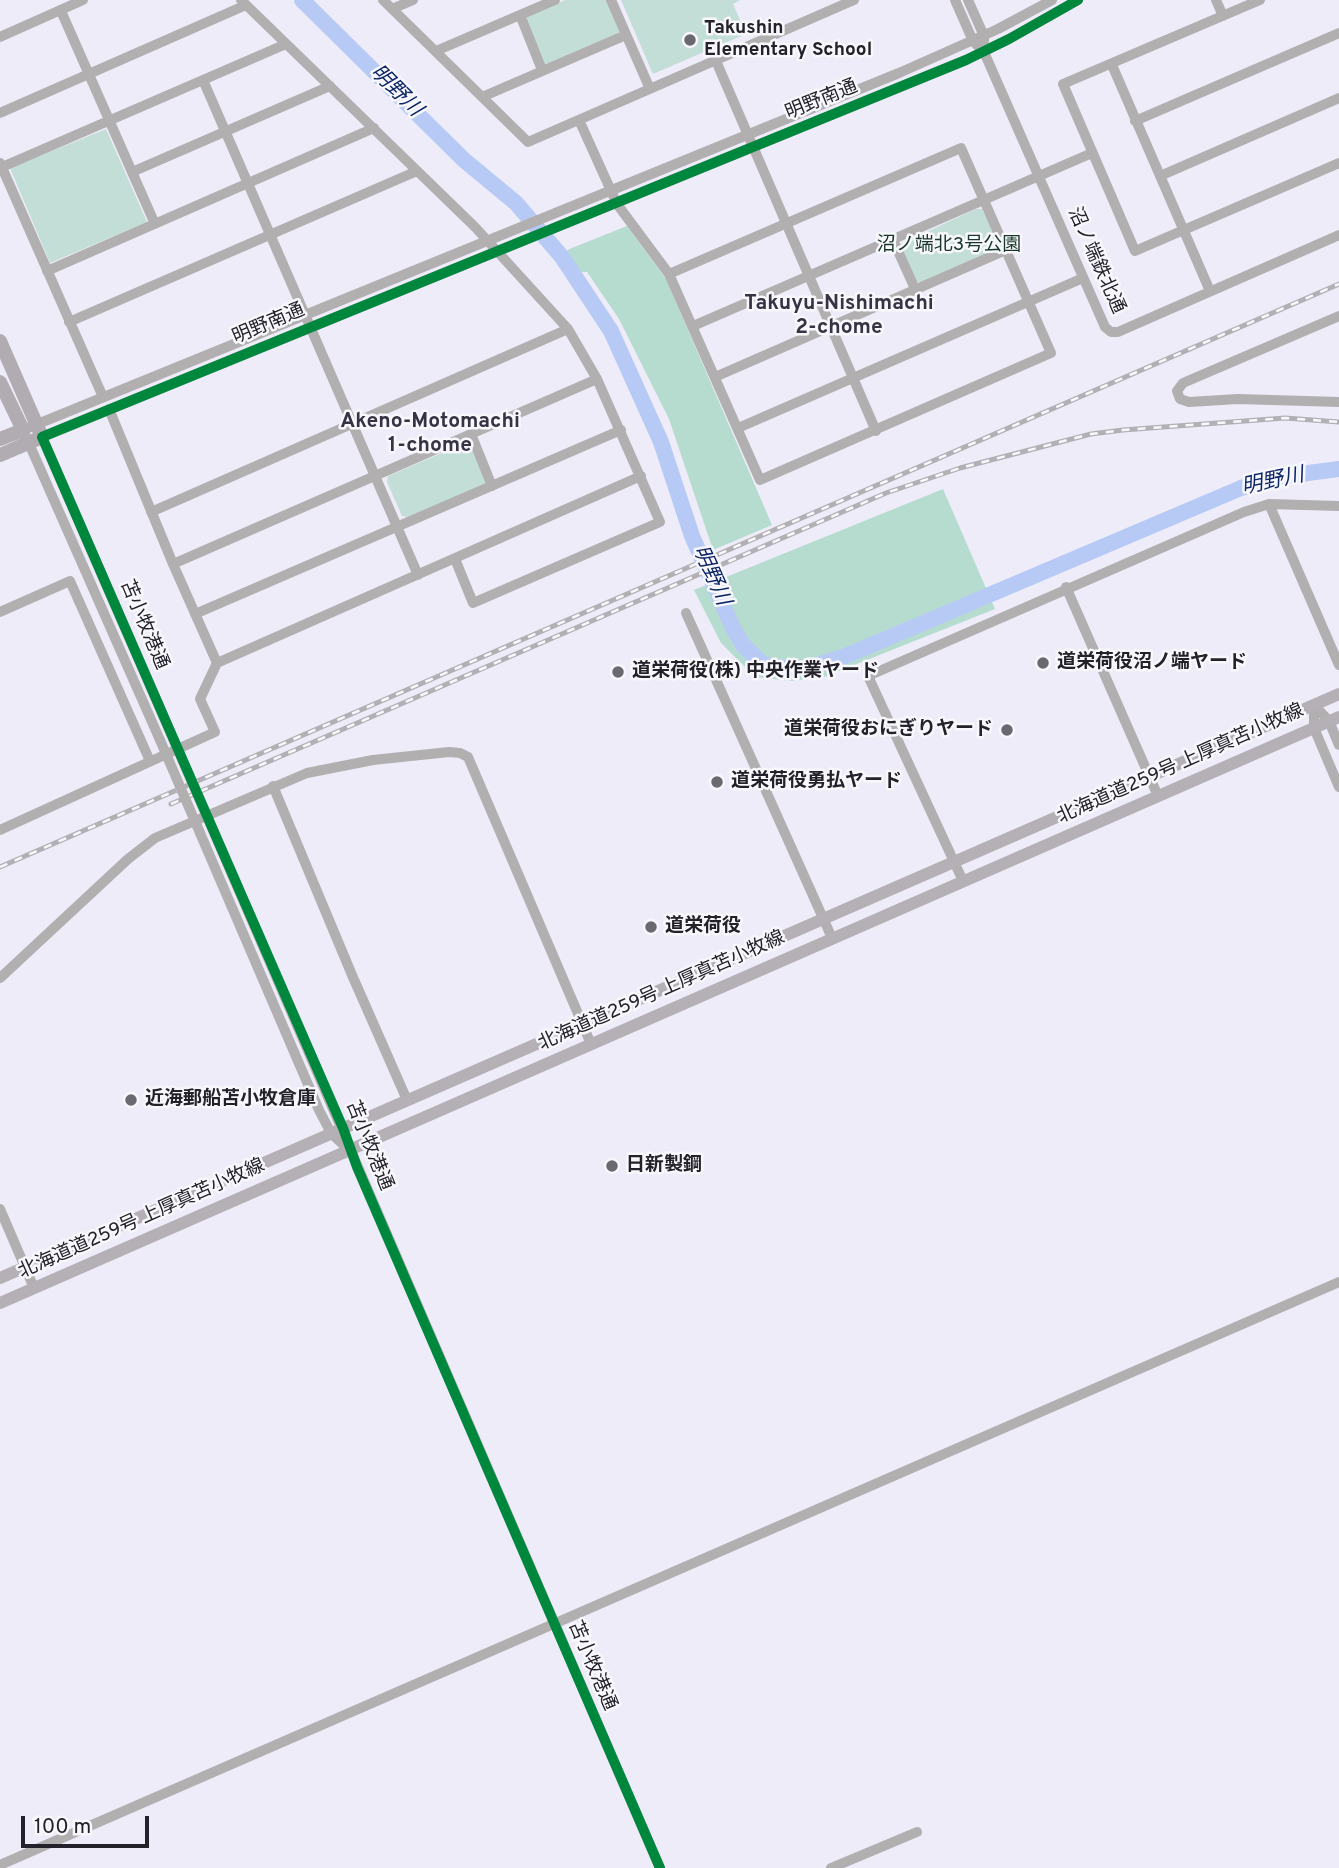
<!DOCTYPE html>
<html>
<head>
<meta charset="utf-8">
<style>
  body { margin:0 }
  #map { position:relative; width:1339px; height:1868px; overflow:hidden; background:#eeecf9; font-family:Overpass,sans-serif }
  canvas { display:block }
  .scale { position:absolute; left:21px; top:1816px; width:128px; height:32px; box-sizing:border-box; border:4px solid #23222a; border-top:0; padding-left:9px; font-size:21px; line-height:24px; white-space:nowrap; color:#23222a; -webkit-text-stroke:5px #f8f7fc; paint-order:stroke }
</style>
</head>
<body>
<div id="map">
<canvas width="1339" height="1868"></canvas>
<div class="scale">100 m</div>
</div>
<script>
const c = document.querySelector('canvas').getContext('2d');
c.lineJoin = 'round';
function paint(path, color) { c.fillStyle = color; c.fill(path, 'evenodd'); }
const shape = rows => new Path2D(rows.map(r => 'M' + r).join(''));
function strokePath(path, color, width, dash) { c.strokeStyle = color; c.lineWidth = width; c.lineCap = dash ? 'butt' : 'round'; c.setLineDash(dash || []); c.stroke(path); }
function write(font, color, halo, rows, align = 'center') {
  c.font = font + ' Overpass,"Noto Sans JP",sans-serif'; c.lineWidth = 5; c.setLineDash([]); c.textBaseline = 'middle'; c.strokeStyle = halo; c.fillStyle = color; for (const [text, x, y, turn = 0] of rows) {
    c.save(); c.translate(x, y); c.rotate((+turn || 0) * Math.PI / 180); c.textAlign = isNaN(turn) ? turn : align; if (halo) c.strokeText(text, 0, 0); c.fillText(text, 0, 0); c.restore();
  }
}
const green = shape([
  [565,0,606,0,620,29,619,34,547,66,544,64,525,20,528,16],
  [621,0,740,0,733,4,746,34,653,74],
  [106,129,147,222,50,263,10,168],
  [976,209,982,209,999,244,997,249,922,283,916,281,900,244],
  [463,444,470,445,486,481,484,485,408,517,402,516,387,482,388,476]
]);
const forest = shape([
  [627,226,666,279,772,525,713,550,669,419,619,319,587,272,579,272,567,250],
  [943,489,995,609,824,677,791,681,755,677,721,643,694,590]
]);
const river = shape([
  [302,0,464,160,516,203,562,257,611,331,661,442,692,536,733,628,743,645,759,661,770,667,804,669,843,657,1241,488,1278,477,1339,469]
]);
const minor = shape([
  [241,0,475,227,568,329,597,379,660,522,473,603,455,559],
  [383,0,528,142,854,0],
  [611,0,650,89],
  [955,0,973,41,984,52,1105,327,1111,332,1118,332,1339,235],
  [968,0,984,36,984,41],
  [1216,0,1223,16],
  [1260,0,1063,84,1135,251,1339,163],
  [392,9,413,0],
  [61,11,155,224],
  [520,15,542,70],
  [0,37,83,0],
  [436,51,555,0],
  [716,61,876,431],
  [1112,65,1210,291],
  [203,80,418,575],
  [482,97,626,35],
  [0,113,246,5],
  [579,120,617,204,669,274,760,480,1051,353,961,148,669,274],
  [1135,121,1339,33],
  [0,163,103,397],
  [2,167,286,44],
  [132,172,330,86],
  [1160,176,1339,98],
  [893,240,916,291],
  [47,271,374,128],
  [1339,316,1183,383,1177,391,1180,399,1189,402,1238,399,1339,402],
  [69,322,417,171],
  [693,326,1092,153],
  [715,377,1006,250],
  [109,409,173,564,217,663],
  [738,428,1083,278],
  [471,434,492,486],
  [1269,504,1339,665],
  [151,512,568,329],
  [173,564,597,379],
  [1066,587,1158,796],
  [0,612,70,581,150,761],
  [686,613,832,938],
  [195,614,621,430],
  [1314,705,1314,728,1339,787],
  [1314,705,1329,721,1339,745],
  [171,734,42,437,966,60,1009,39,1078,0],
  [160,740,23,430,899,73,998,29,1052,0],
  [273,786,352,975,407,1100],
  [212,828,660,1868],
  [0,830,215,732,200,699,217,663,641,476],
  [200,833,319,1110,331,1133,349,1150],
  [963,881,868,676,1244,512,1269,504,1339,506],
  [0,978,128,859,155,838,307,773,373,760,449,752,460,753,468,757,591,1044],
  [0,1209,34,1288],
  [0,1865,1339,1282],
  [831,1868,917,1832]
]);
const major = shape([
  [0,1278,1339,694],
  [0,1303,1339,717]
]);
const highway = shape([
  [0,341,42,437,0,455],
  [0,382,23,430,0,439]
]);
const rail = shape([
  [171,804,886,493,960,468,1091,434,1123,430,1285,418,1339,422],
  [0,867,1339,284]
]);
const minorBridge = shape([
  [171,734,212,828],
  [160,740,200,833]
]);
const cycleway = shape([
  [660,1868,357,1167,343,1128,42,437,966,60,1009,39,1078,0]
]);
const markers = [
  [690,40,7,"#6a6972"],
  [1043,663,7,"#6a6972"],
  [618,672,7,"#6a6972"],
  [1007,730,7,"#6a6972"],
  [717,782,7,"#6a6972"],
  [651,927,7,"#6a6972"],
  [131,1100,7,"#6a6972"],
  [612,1166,7,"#6a6972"]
];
const poiNames = [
  ["Takushin",704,29],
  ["Elementary School",704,51],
  ["道栄荷役沼ノ端ヤード",1057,663],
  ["道栄荷役(株) 中央作業ヤード",632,672],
  ["道栄荷役おにぎりヤード",993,730,"right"],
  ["道栄荷役勇払ヤード",731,782],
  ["道栄荷役",665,927],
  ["近海郵船苫小牧倉庫",145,1100],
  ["日新製鋼",626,1166]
];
const streetNames = [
  ["明野南通",822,101,-22],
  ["沼ノ端鉄北通",1095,261,66],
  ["明野南通",269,325,-23],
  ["苫小牧港通",143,625,67],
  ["北海道道259号 上厚真苫小牧線",1181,765,-24],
  ["北海道道259号 上厚真苫小牧線",662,992,-24],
  ["苫小牧港通",368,1146,68],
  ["北海道道259号 上厚真苫小牧線",142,1220,-24],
  ["苫小牧港通",591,1666,67]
];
const parkNames = [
  ["沼ノ端北3号公園",949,246]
];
const waterNames = [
  ["明野川",395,92,45],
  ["明野川",1273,483,-12],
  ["明野川",710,576,66]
];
const neighbourhoodNames = [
  ["Takuyu-Nishimachi",839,305],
  ["2-chome",839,329],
  ["Akeno-Motomachi",430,423],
  ["1-chome",430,447]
];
paint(green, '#c3ded6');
paint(forest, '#b6dcd0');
strokePath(river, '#b7caf5', 16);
strokePath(minor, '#b2afb0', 10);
strokePath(major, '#b5b0b6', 12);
strokePath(highway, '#b0acb1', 14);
strokePath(rail, '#b2b0b5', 5);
strokePath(rail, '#f8f7fc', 2.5, [8]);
strokePath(minorBridge, '#b2afb0', 10);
strokePath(cycleway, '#00873e', 10);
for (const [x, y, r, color] of markers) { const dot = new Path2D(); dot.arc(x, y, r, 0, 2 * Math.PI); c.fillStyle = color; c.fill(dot); strokePath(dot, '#f8f7fc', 2.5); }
write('bold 19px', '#23222a', '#f8f7fc', poiNames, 'left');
write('19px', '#23222a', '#f8f7fc', streetNames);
write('19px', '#173729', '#f8f7fc', parkNames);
write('italic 21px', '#0d2766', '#f8f7fc', waterNames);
write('bold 21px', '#373345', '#f8f7fc', neighbourhoodNames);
</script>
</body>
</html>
